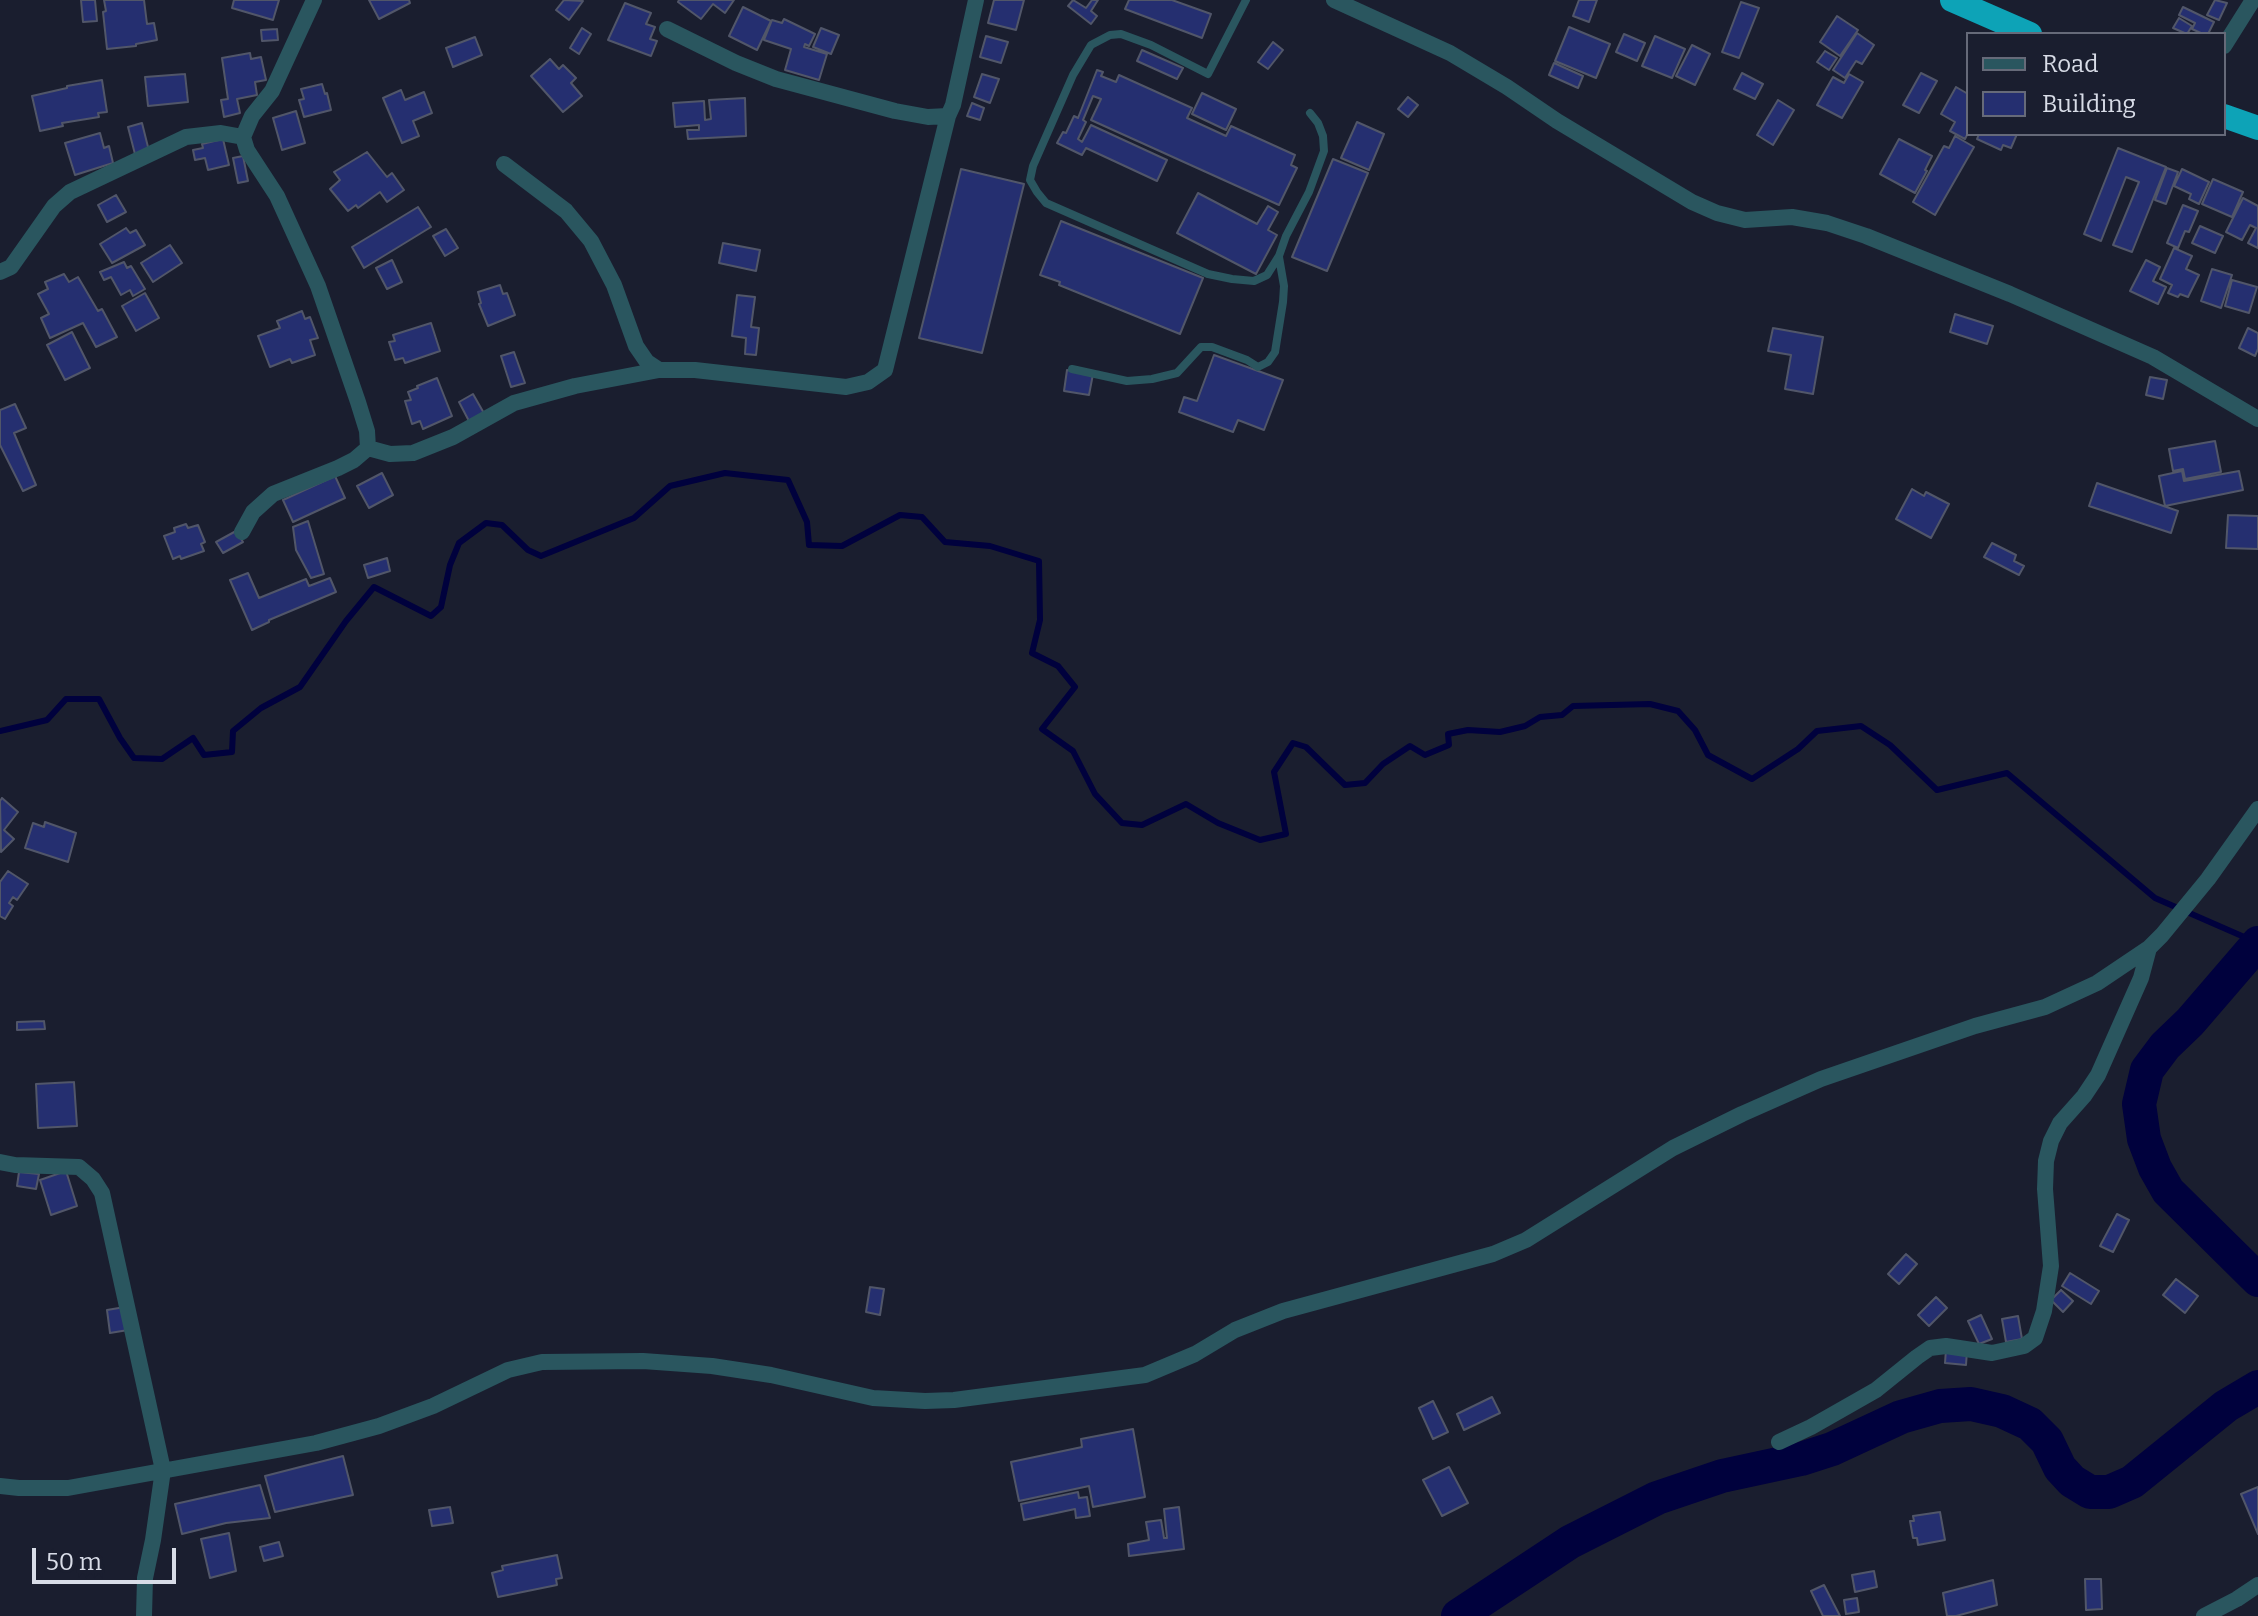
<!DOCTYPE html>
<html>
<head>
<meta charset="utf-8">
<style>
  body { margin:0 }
  #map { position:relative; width:2258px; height:1616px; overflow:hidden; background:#1a1e2f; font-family:Bitter,serif }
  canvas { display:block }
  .legend { position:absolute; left:1966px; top:32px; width:260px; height:104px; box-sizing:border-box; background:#1a1e2f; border:2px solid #666a79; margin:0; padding:10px 14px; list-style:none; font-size:24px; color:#d8dce7 }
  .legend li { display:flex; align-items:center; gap:16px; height:40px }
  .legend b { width:40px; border:2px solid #666a79 }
  .scale { position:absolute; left:32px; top:1548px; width:144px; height:36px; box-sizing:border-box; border:4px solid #d8dce7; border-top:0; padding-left:10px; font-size:24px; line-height:28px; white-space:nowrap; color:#d8dce7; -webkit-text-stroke:6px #1a1e2f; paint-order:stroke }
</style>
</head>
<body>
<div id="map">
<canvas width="2258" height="1616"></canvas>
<ul class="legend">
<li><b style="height:10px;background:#2a565f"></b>Road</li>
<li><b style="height:22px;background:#252f70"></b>Building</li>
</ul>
<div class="scale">50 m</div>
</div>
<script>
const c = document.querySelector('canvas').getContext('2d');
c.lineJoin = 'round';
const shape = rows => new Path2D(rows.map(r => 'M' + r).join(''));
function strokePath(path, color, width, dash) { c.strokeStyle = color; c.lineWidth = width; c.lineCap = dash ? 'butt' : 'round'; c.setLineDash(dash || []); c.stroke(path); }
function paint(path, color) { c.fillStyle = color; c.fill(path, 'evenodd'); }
const stream = shape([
  [0,731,47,720,66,699,99,699,120,738,134,758,162,759,193,738,204,755,232,752,233,731,261,708,300,687,346,621,374,587,431,616,441,607,450,565,459,543,486,523,502,525,528,550,541,556,634,518,670,486,725,473,788,480,807,522,809,545,842,546,900,515,922,517,945,542,990,546,1039,561,1040,620,1032,653,1058,666,1075,687,1042,729,1073,751,1095,794,1122,823,1142,825,1186,804,1218,823,1260,840,1286,834,1274,772,1293,743,1306,747,1345,785,1365,783,1383,764,1410,746,1425,755,1449,745,1448,734,1468,730,1500,732,1525,726,1540,717,1562,715,1573,706,1650,704,1678,711,1695,730,1708,755,1752,779,1798,749,1817,731,1861,726,1890,745,1937,790,2007,773,2155,898,2258,943]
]);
const river = shape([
  [2258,943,2190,1022,2165,1046,2147,1070,2139,1104,2144,1139,2155,1168,2168,1191,2258,1280],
  [1458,1616,1570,1542,1657,1498,1722,1476,1801,1459,1832,1449,1901,1417,1940,1406,1971,1404,2002,1411,2030,1424,2047,1441,2060,1468,2072,1481,2090,1492,2109,1492,2132,1482,2226,1406,2258,1387]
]);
const building = shape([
  [81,0,95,0,97,21,83,22,81,0],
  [104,0,144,0,147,24,154,23,157,40,136,44,136,46,107,49,103,12,106,11,104,0],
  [234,0,279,0,273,20,232,8,234,0],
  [369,0,409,0,410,3,379,19,369,0],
  [564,0,583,1,569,20,556,10,564,0],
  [679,0,734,0,725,13,713,4,701,19,678,2,679,0],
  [994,0,1024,0,1016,30,988,23,994,0],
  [1073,0,1086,8,1092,0,1098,0,1091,11,1097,16,1091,24,1068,6,1073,0],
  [1129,0,1172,0,1211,14,1202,38,1125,9,1129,0],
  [1579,0,1597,0,1589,22,1573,16,1579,0],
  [2215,0,2227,3,2219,20,2207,15,2215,0],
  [1741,2,1759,8,1739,58,1722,52,1741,2],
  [625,3,651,13,646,24,655,27,650,39,657,41,651,56,608,40,625,3],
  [743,7,771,21,757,50,729,36,743,7],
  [2183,7,2214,22,2208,34,2203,34,2192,29,2195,23,2179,15,2183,7],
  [1837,16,1858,30,1840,56,1820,42,1837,16],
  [2179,18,2192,26,2187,34,2173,28,2179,18],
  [784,19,815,34,809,46,805,44,804,47,827,54,819,80,785,70,791,49,764,40,772,20,782,23,784,19],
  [1569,27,1610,44,1596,78,1555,61,1569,27],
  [582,28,591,34,579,54,570,48,582,28],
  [821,28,839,35,831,54,813,47,821,28],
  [277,29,278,40,262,41,261,30,277,29],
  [1857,33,1874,45,1862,64,1856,61,1845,78,1833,70,1857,33],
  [1624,34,1645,43,1637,61,1616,52,1624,34],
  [986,36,1008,42,1001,63,980,57,986,36],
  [1655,36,1685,49,1672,78,1642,66,1655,36],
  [475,37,482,55,453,67,446,48,475,37],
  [1273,42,1283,50,1268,69,1258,62,1273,42],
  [1692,45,1710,54,1695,85,1676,76,1692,45],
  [1142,50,1183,68,1177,79,1137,61,1142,50],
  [1825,51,1837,58,1829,70,1817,62,1825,51],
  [250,53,251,59,261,57,266,80,255,82,257,95,237,99,240,113,224,117,221,100,228,99,222,58,250,53],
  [550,59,559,69,563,65,576,78,571,83,582,96,563,112,531,76,550,59],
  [1554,63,1583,76,1578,88,1549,75,1554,63],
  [1097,70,1103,72,1101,76,1116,82,1119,75,1192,108,1187,118,1226,136,1231,126,1295,155,1291,165,1297,168,1279,205,1091,120,1101,99,1093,96,1083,120,1086,122,1078,139,1082,142,1091,125,1167,160,1157,181,1086,148,1082,155,1057,143,1063,132,1066,133,1074,116,1078,118,1097,70],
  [1742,73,1763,84,1755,99,1734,89,1742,73],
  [1921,73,1937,81,1919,113,1903,105,1921,73],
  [185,74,188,102,148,106,145,77,185,74],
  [982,74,999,79,990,103,974,97,982,74],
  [1849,74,1863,82,1842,118,1817,105,1833,77,1844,83,1849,74],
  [102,80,107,112,98,113,99,117,62,123,63,126,40,131,32,96,67,88,67,86,102,80],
  [322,84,325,94,327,93,331,110,304,117,299,100,304,99,301,89,322,84],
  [1956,87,1968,94,1968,133,1965,139,1950,131,1955,122,1941,114,1956,87],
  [401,90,405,100,424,92,432,113,413,121,419,136,402,143,383,98,401,90],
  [1202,93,1236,109,1226,130,1192,114,1202,93],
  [1408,97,1418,105,1408,117,1398,109,1408,97],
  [745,98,746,136,688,139,687,130,699,130,699,125,675,127,673,103,704,101,705,120,711,119,709,100,745,98],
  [1778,100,1794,110,1773,145,1757,135,1778,100],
  [972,103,984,108,980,120,967,116,972,103],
  [296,111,305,143,282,150,273,118,296,111],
  [1357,122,1384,134,1369,170,1341,158,1357,122],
  [142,123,151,159,137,162,128,127,142,123],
  [100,133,104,148,109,146,113,163,75,175,65,143,100,133],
  [1979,134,2017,134,2011,148,2003,145,2001,150,1977,139,1979,134],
  [1955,136,1974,147,1935,215,1913,202,1944,146,1949,148,1955,136],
  [223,139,229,165,208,170,205,158,195,160,193,150,203,148,202,144,223,139],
  [1899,139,1932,156,1925,170,1927,171,1915,193,1880,174,1899,139],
  [2118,148,2166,167,2132,252,2113,245,2139,182,2126,177,2101,241,2084,234,2118,148],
  [367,152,387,177,392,173,404,190,387,202,380,192,358,208,356,205,348,211,330,189,340,180,334,172,367,152],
  [243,156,248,181,238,183,233,158,243,156],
  [1333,159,1368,173,1327,271,1292,257,1333,159],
  [2167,168,2178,172,2166,204,2155,200,2167,168],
  [961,169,1024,184,982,353,919,338,961,169],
  [2182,169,2209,182,2199,204,2189,199,2191,194,2174,186,2182,169],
  [2213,179,2243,192,2232,217,2202,204,2213,179],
  [1198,193,1257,224,1268,206,1278,212,1268,230,1277,235,1256,274,1177,233,1198,193],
  [116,195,126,212,107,222,98,205,116,195],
  [2243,198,2258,206,2258,248,2248,243,2256,228,2250,225,2242,240,2226,232,2243,198],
  [2183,205,2198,211,2189,232,2185,231,2178,248,2167,243,2183,205],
  [418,207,431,227,364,268,352,247,418,207],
  [1061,221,1203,278,1180,334,1059,285,1060,282,1040,275,1061,221],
  [2200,226,2223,236,2215,253,2192,243,2200,226],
  [126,228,130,233,136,230,145,245,112,263,100,244,126,228],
  [446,229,458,248,445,256,433,236,446,229],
  [723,243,760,250,756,271,719,263,723,243],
  [170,245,182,263,153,282,141,263,170,245],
  [2174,248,2192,256,2186,269,2199,275,2188,297,2180,294,2178,297,2168,293,2172,285,2160,279,2174,248],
  [392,260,402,282,387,289,376,268,392,260],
  [2146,260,2160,267,2153,281,2166,287,2158,304,2130,291,2146,260],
  [124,262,127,268,131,266,145,289,133,296,130,290,121,295,111,277,104,280,100,272,124,262],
  [2212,269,2232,275,2221,308,2201,301,2212,269],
  [64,274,69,282,78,277,98,311,102,309,117,337,96,347,83,323,50,338,41,318,49,314,38,294,48,289,45,282,64,274],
  [2232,280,2257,287,2249,313,2225,306,2232,280],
  [500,285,503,294,507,293,515,315,488,326,479,304,481,303,478,292,500,285],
  [145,293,159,318,136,331,122,306,145,293],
  [737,295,755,297,751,327,759,328,756,355,745,354,746,338,732,336,737,295],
  [302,311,305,319,310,317,318,338,310,340,315,355,292,363,290,359,270,367,258,336,280,328,277,321,302,311],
  [1955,314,1993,326,1987,344,1950,332,1955,314],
  [431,323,440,351,405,363,403,358,395,360,389,342,395,341,393,335,431,323],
  [1773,328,1823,337,1813,394,1785,389,1791,355,1768,351,1773,328],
  [2248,328,2258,333,2258,349,2255,356,2239,348,2248,328],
  [72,332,90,368,65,380,47,345,72,332],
  [514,352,525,383,511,387,501,356,514,352],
  [1214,355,1283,380,1264,430,1238,420,1233,432,1179,412,1184,397,1197,401,1214,355],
  [1067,370,1093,374,1089,395,1064,391,1067,370],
  [2150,377,2167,380,2163,399,2146,395,2150,377],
  [437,378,452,416,423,429,420,421,412,424,405,401,411,400,408,392,418,388,417,386,437,378],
  [473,394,485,415,470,423,459,402,473,394],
  [15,404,26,428,14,433,36,485,23,491,0,445,0,410,15,404],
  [2215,441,2221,472,2185,479,2183,469,2173,471,2169,449,2215,441],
  [2182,471,2184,481,2239,471,2243,490,2165,506,2159,476,2182,471],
  [382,473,393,495,369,508,357,486,382,473],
  [335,476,345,498,293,522,283,500,335,476],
  [2097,483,2178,511,2171,533,2089,506,2097,483],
  [1912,489,1924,496,1926,492,1949,504,1931,538,1896,519,1912,489],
  [2228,515,2258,516,2258,549,2226,548,2228,515],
  [308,521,324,574,311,578,296,550,293,527,308,521],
  [186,524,188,528,198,525,205,542,201,544,204,551,181,559,180,556,173,559,164,536,175,532,174,528,186,524],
  [236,531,243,542,223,553,216,542,236,531],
  [1992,543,2016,555,2014,561,2024,566,2019,575,1984,557,1992,543],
  [387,558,390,571,368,578,364,565,387,558],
  [248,573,259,598,306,579,309,586,330,578,336,592,269,620,269,622,252,630,230,580,248,573],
  [2,798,18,812,4,830,14,839,1,852,0,801,2,798],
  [45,822,76,833,68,862,25,848,33,823,44,827,45,822],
  [8,871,28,884,17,900,13,897,9,903,13,906,5,919,0,916,0,882,8,871],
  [44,1021,45,1029,17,1030,17,1022,44,1021],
  [74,1082,77,1126,38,1128,36,1084,74,1082],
  [66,1171,77,1206,51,1215,40,1180,66,1171],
  [19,1172,39,1174,36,1189,17,1186,19,1172],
  [2117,1214,2129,1220,2113,1252,2100,1246,2117,1214],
  [1906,1254,1917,1264,1899,1284,1888,1274,1906,1254],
  [2070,1273,2099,1291,2091,1304,2062,1286,2070,1273],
  [2176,1279,2198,1296,2185,1313,2163,1295,2176,1279],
  [870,1287,884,1289,880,1315,866,1312,870,1287],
  [2061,1290,2073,1301,2063,1312,2051,1300,2061,1290],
  [1936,1297,1947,1308,1929,1326,1918,1315,1936,1297],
  [125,1307,128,1330,110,1333,107,1310,125,1307],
  [1981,1315,1992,1339,1979,1344,1968,1321,1981,1315],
  [2018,1316,2022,1339,2006,1342,2002,1319,2018,1316],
  [1946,1349,1967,1351,1966,1365,1945,1363,1946,1349],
  [1492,1397,1500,1413,1464,1430,1457,1414,1492,1397],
  [1433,1401,1448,1432,1433,1439,1419,1408,1433,1401],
  [1133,1429,1145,1497,1093,1507,1089,1486,1019,1501,1011,1462,1082,1447,1081,1439,1133,1429],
  [343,1456,353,1495,275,1512,265,1476,343,1456],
  [1449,1467,1468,1503,1442,1516,1423,1480,1449,1467],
  [260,1485,270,1518,226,1523,182,1534,175,1504,260,1485],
  [2258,1487,2258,1534,2241,1494,2258,1487],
  [1078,1492,1079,1498,1087,1497,1090,1516,1076,1518,1075,1509,1024,1520,1021,1504,1078,1492],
  [450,1507,453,1523,432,1526,429,1510,450,1507],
  [1179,1507,1184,1549,1129,1556,1128,1544,1149,1540,1146,1522,1161,1520,1164,1538,1167,1538,1164,1509,1179,1507],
  [1940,1512,1945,1540,1918,1545,1917,1538,1913,1538,1910,1521,1914,1521,1913,1516,1940,1512],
  [229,1533,236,1571,210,1578,201,1539,229,1533],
  [279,1542,283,1556,264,1561,260,1547,279,1542],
  [557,1555,562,1578,556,1579,557,1585,498,1597,492,1573,503,1570,502,1566,557,1555],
  [1874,1571,1877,1587,1855,1592,1852,1575,1874,1571],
  [2085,1579,2101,1579,2102,1609,2086,1610,2085,1579],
  [1993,1580,1997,1605,1956,1616,1947,1616,1943,1593,1993,1580],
  [1824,1585,1840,1616,1823,1616,1811,1591,1824,1585],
  [1857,1598,1859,1612,1846,1614,1844,1600,1857,1598]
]);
const lane = shape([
  [1246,0,1208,74,1151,45,1121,34,1110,35,1091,45,1073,75,1033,166,1030,180,1037,192,1046,203,1208,274,1232,279,1254,281,1267,275,1279,256,1286,236,1309,192,1324,151,1323,136,1318,123,1310,113],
  [1072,369,1127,381,1152,379,1177,373,1201,347,1212,347,1247,360,1258,367,1268,362,1275,352,1283,302,1284,286,1279,257]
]);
const street = shape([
  [1334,0,1450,53,1507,87,1557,121,1692,202,1717,213,1745,220,1792,217,1827,223,1866,236,2010,294,2153,357,2258,419],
  [667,29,736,63,776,79,895,111,928,117,948,116],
  [2224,46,2253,0],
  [504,164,566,211,591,241,614,285,636,346,647,362,659,370,695,370,846,387,868,382,885,370,948,116,953,105,976,0],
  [0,272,11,267,54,206,70,192,186,137,221,133,243,137],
  [368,448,390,454,413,453,453,437,514,403,575,386,659,370],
  [242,532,253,512,273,494,338,468,354,460,368,448,367,431,358,402,318,286,277,196,247,150,243,137,252,116,272,91,314,0],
  [0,1162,15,1165,79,1167,93,1179,102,1193,163,1470,153,1540,145,1578,144,1616],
  [1779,1442,1811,1427,1876,1390,1917,1357,1930,1348,1946,1346,1992,1353,2024,1346,2035,1338,2044,1311,2051,1266,2045,1189,2046,1161,2051,1141,2060,1123,2084,1096,2098,1075,2141,978,2149,948],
  [0,1486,19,1488,68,1488,316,1443,379,1426,433,1406,508,1370,542,1362,643,1361,712,1366,771,1375,873,1398,925,1401,954,1400,1145,1375,1195,1354,1235,1330,1283,1311,1493,1254,1526,1240,1673,1148,1742,1114,1821,1079,1975,1026,2045,1007,2097,983,2149,948,2162,935,2208,879,2258,809],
  [2204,1616,2237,1599,2258,1585]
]);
const highway = shape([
  [1952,0,2030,34],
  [2224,116,2258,128]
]);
strokePath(stream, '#00013d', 6);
strokePath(river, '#00013d', 34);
paint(building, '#252f70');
strokePath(building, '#515669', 2);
strokePath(lane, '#2a565f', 8);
strokePath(street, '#2a565f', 16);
strokePath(highway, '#0da3b7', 24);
</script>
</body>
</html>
